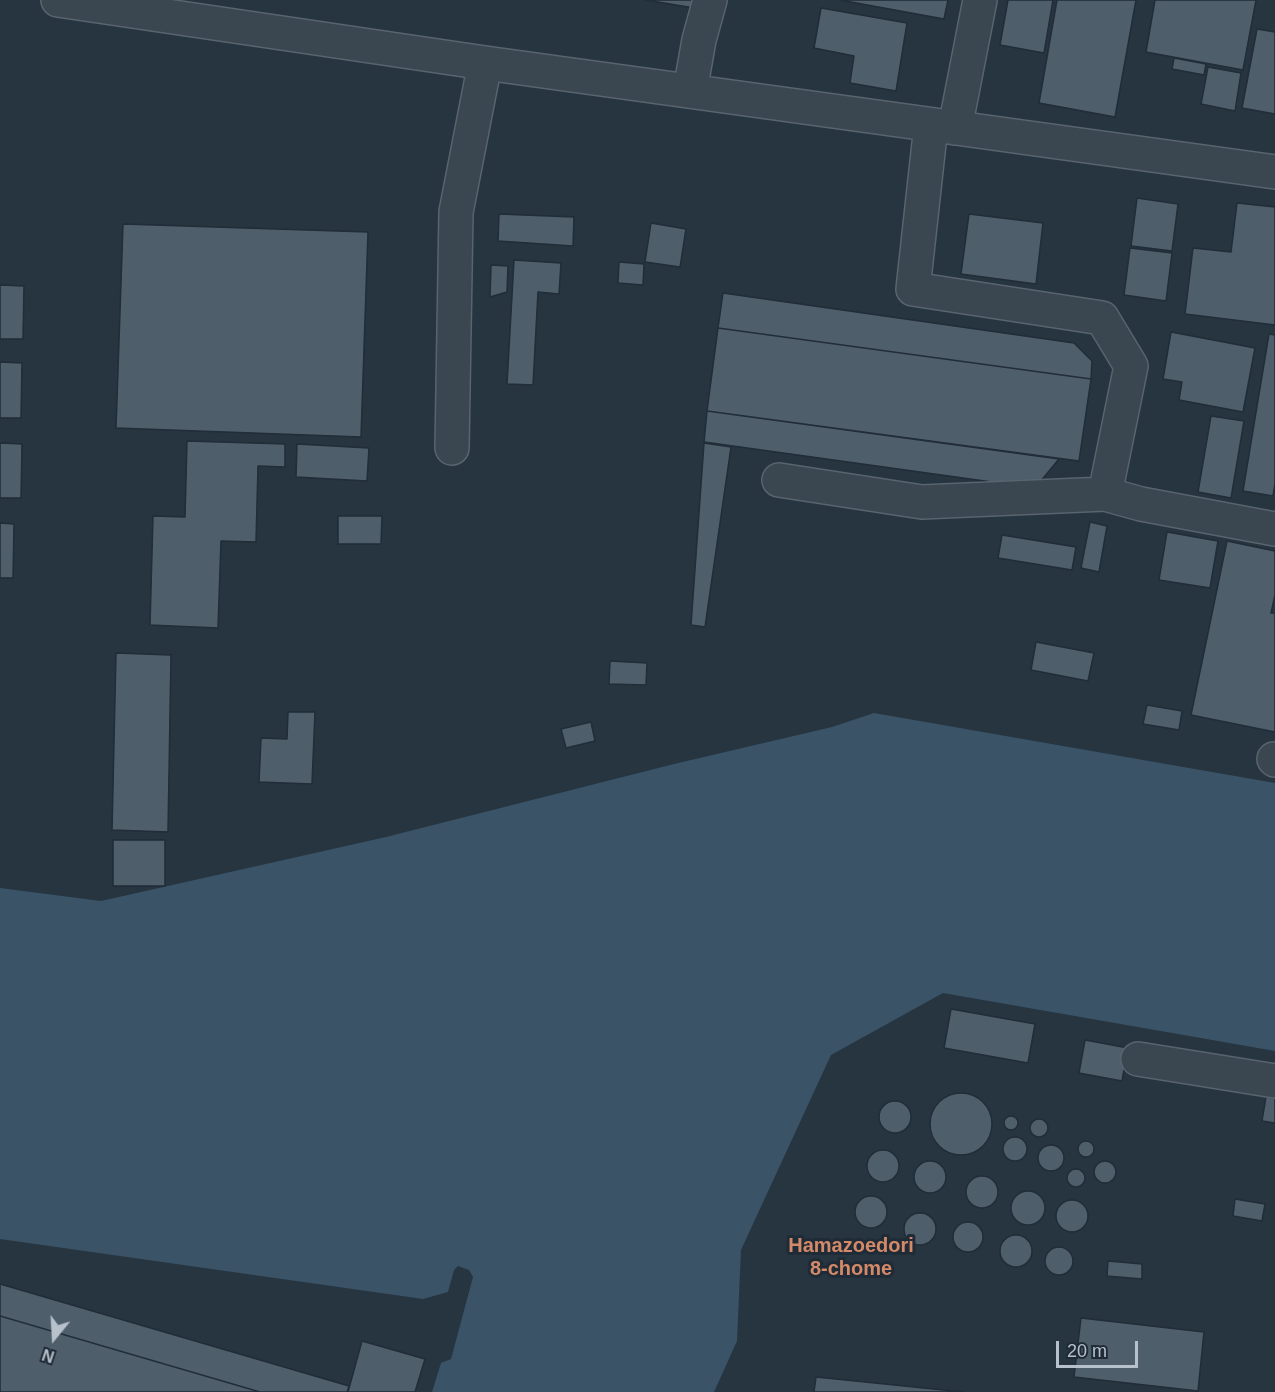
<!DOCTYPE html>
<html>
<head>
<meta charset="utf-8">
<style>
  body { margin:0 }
  #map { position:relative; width:1275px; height:1392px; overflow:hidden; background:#263540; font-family:Helvetica,sans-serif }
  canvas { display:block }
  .north { position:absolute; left:24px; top:1308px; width:60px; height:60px; -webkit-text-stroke:4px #1f2b36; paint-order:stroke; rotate:198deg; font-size:16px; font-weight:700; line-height:24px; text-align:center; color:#b7c1cb }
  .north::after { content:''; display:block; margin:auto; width:21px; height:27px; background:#b7c1cb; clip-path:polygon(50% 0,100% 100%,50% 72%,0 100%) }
  .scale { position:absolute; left:1056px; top:1341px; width:82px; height:27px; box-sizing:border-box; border:3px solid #b7c1cb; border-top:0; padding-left:8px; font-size:18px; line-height:21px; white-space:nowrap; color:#b7c1cb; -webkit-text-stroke:4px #1f2b36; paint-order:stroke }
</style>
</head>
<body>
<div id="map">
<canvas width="1275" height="1392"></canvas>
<div class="north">N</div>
<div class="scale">20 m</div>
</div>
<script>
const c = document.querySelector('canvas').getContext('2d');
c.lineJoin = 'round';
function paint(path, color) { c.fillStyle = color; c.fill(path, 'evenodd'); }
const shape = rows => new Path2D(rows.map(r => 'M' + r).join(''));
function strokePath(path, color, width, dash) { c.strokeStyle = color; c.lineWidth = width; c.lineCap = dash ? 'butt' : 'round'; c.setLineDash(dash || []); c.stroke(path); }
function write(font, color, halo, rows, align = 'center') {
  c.font = font + ' Helvetica,sans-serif'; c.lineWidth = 6; c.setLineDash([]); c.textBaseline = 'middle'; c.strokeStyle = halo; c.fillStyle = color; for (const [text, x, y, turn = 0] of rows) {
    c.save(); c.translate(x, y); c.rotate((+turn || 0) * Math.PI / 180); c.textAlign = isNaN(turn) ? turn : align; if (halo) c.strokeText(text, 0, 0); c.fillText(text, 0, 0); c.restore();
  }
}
const water = shape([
  [874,713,1275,783,1275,1051,943,993,831,1055,741,1250,737,1341,714,1392,432,1392,441,1363,451,1359,473,1277,469,1270,458,1266,454,1270,448,1292,423,1299,0,1239,0,888,101,901,386,837,674,764,832,727]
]);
const building = shape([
  [646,0,695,0,694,8,646,0],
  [840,0,948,0,944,19,840,0],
  [1008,0,1053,0,1044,53,1000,45,1008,0],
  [1057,0,1136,0,1115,117,1039,103,1057,0],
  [1155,0,1256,0,1243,70,1146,52,1155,0],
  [821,8,907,23,896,91,850,83,854,56,814,48,821,8],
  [1257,29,1275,32,1275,114,1242,108,1257,29],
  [1174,58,1206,64,1204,75,1172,69,1174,58],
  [1208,67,1241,73,1235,111,1201,104,1208,67],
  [1137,198,1178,204,1172,251,1131,246,1137,198],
  [1237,203,1275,207,1275,325,1185,314,1193,248,1231,252,1237,203],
  [499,214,574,217,573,246,498,241,499,214],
  [969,214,1043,223,1036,284,961,274,969,214],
  [651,223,686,229,680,267,645,262,651,223],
  [123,224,368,232,361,437,116,428,123,224],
  [1130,248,1172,253,1166,301,1124,295,1130,248],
  [514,260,561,263,559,294,538,292,533,385,507,384,514,260],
  [619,262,644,264,643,285,618,283,619,262],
  [491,265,508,266,507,292,490,297,491,265],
  [0,285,24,286,23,339,0,339,0,285],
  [723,293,1074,343,1092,361,1091,379,718,328,723,293],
  [718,328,1091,379,1079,461,707,411,718,328],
  [1171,332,1255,348,1243,412,1179,400,1182,382,1163,379,1171,332],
  [1269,334,1275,335,1275,483,1273,496,1243,491,1269,334],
  [0,362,22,363,21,418,0,418,0,362],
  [707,411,1059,459,1035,488,704,442,707,411],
  [1211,416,1244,421,1231,498,1198,492,1211,416],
  [187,441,285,444,285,467,258,466,256,542,221,541,218,628,150,625,153,516,185,517,187,441],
  [0,443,22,444,21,498,0,498,0,443],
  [704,443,731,447,705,627,691,625,704,443],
  [297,444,369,448,367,481,296,477,297,444],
  [338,516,382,516,381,544,338,544,338,516],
  [1090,522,1107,526,1099,572,1081,568,1090,522],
  [0,523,14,524,13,578,0,578,0,523],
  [1167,532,1218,541,1210,588,1159,580,1167,532],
  [1002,535,1076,547,1072,570,998,558,1002,535],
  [1227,541,1275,551,1275,595,1271,613,1275,613,1275,732,1191,715,1227,541],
  [1036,642,1094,653,1088,681,1031,670,1036,642],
  [116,653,171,655,168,832,112,830,116,653],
  [610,661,647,663,646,685,609,684,610,661],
  [1147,705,1182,711,1179,730,1143,724,1147,705],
  [288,712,315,712,312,784,259,782,261,738,287,739,288,712],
  [591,722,595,741,566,748,561,729,591,722],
  [113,840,165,840,165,886,113,886,113,840],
  [951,1009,1035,1024,1028,1063,944,1048,951,1009],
  [1085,1040,1128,1048,1122,1081,1079,1073,1085,1040],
  '930 1124a31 31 0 1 1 62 0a31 31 0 1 1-62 0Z',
  [1266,1097,1275,1098,1275,1123,1262,1121,1266,1097],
  '879 1117a16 16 0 1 1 32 0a16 16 0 1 1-32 0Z',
  '1004 1123a7 7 0 1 1 14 0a7 7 0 1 1-14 0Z',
  '1030 1128a9 9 0 1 1 18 0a9 9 0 1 1-18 0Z',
  '1003 1149a12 12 0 1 1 24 0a12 12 0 1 1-24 0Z',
  '1078 1149a8 8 0 1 1 16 0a8 8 0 1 1-16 0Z',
  '1038 1158a13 13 0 1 1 26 0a13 13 0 1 1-26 0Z',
  '867 1166a16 16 0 1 1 32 0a16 16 0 1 1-32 0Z',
  '1094 1172a11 11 0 1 1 22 0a11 11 0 1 1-22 0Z',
  '914 1177a16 16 0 1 1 32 0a16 16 0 1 1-32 0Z',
  '1067 1178a9 9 0 1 1 18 0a9 9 0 1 1-18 0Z',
  '966 1192a16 16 0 1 1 32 0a16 16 0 1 1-32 0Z',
  '1011 1208a17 17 0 1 1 34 0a17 17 0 1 1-34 0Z',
  '855 1212a16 16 0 1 1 32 0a16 16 0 1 1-32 0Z',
  [1235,1199,1265,1204,1262,1221,1233,1216,1235,1199],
  '1056 1216a16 16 0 1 1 32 0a16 16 0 1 1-32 0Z',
  '904 1229a16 16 0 1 1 32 0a16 16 0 1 1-32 0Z',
  '953 1237a15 15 0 1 1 30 0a15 15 0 1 1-30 0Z',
  '1000 1251a16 16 0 1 1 32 0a16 16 0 1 1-32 0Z',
  '1045 1261a14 14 0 1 1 28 0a14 14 0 1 1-28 0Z',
  [1108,1261,1142,1264,1142,1279,1107,1276,1108,1261],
  [0,1284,349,1386,347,1392,260,1392,0,1316,0,1284],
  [0,1316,260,1392,0,1392,0,1316],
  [1081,1318,1204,1332,1198,1391,1074,1377,1081,1318],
  [362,1341,425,1359,415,1392,348,1392,362,1341],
  [816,1377,963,1392,814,1392,816,1377]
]);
const minor = shape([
  [58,0,485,63,1275,172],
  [690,91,699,40,710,0],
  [955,128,980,0],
  [452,448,456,212,485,63],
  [779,480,922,502,1105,494,1131,366,1102,318,913,289,931,125],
  [1105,494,1141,504,1275,529],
  [1274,759,1275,760],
  [1138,1059,1275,1081]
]);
const neighbourhoodNames = [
  ["Hamazoedori",851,1246],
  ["8-chome",851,1269]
];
paint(water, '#3a5367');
paint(building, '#4f5e6b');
strokePath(building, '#212d38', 1.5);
strokePath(minor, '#58646e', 36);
strokePath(minor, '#3a4650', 33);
write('bold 20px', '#d48968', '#1f2b36', neighbourhoodNames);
</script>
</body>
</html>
